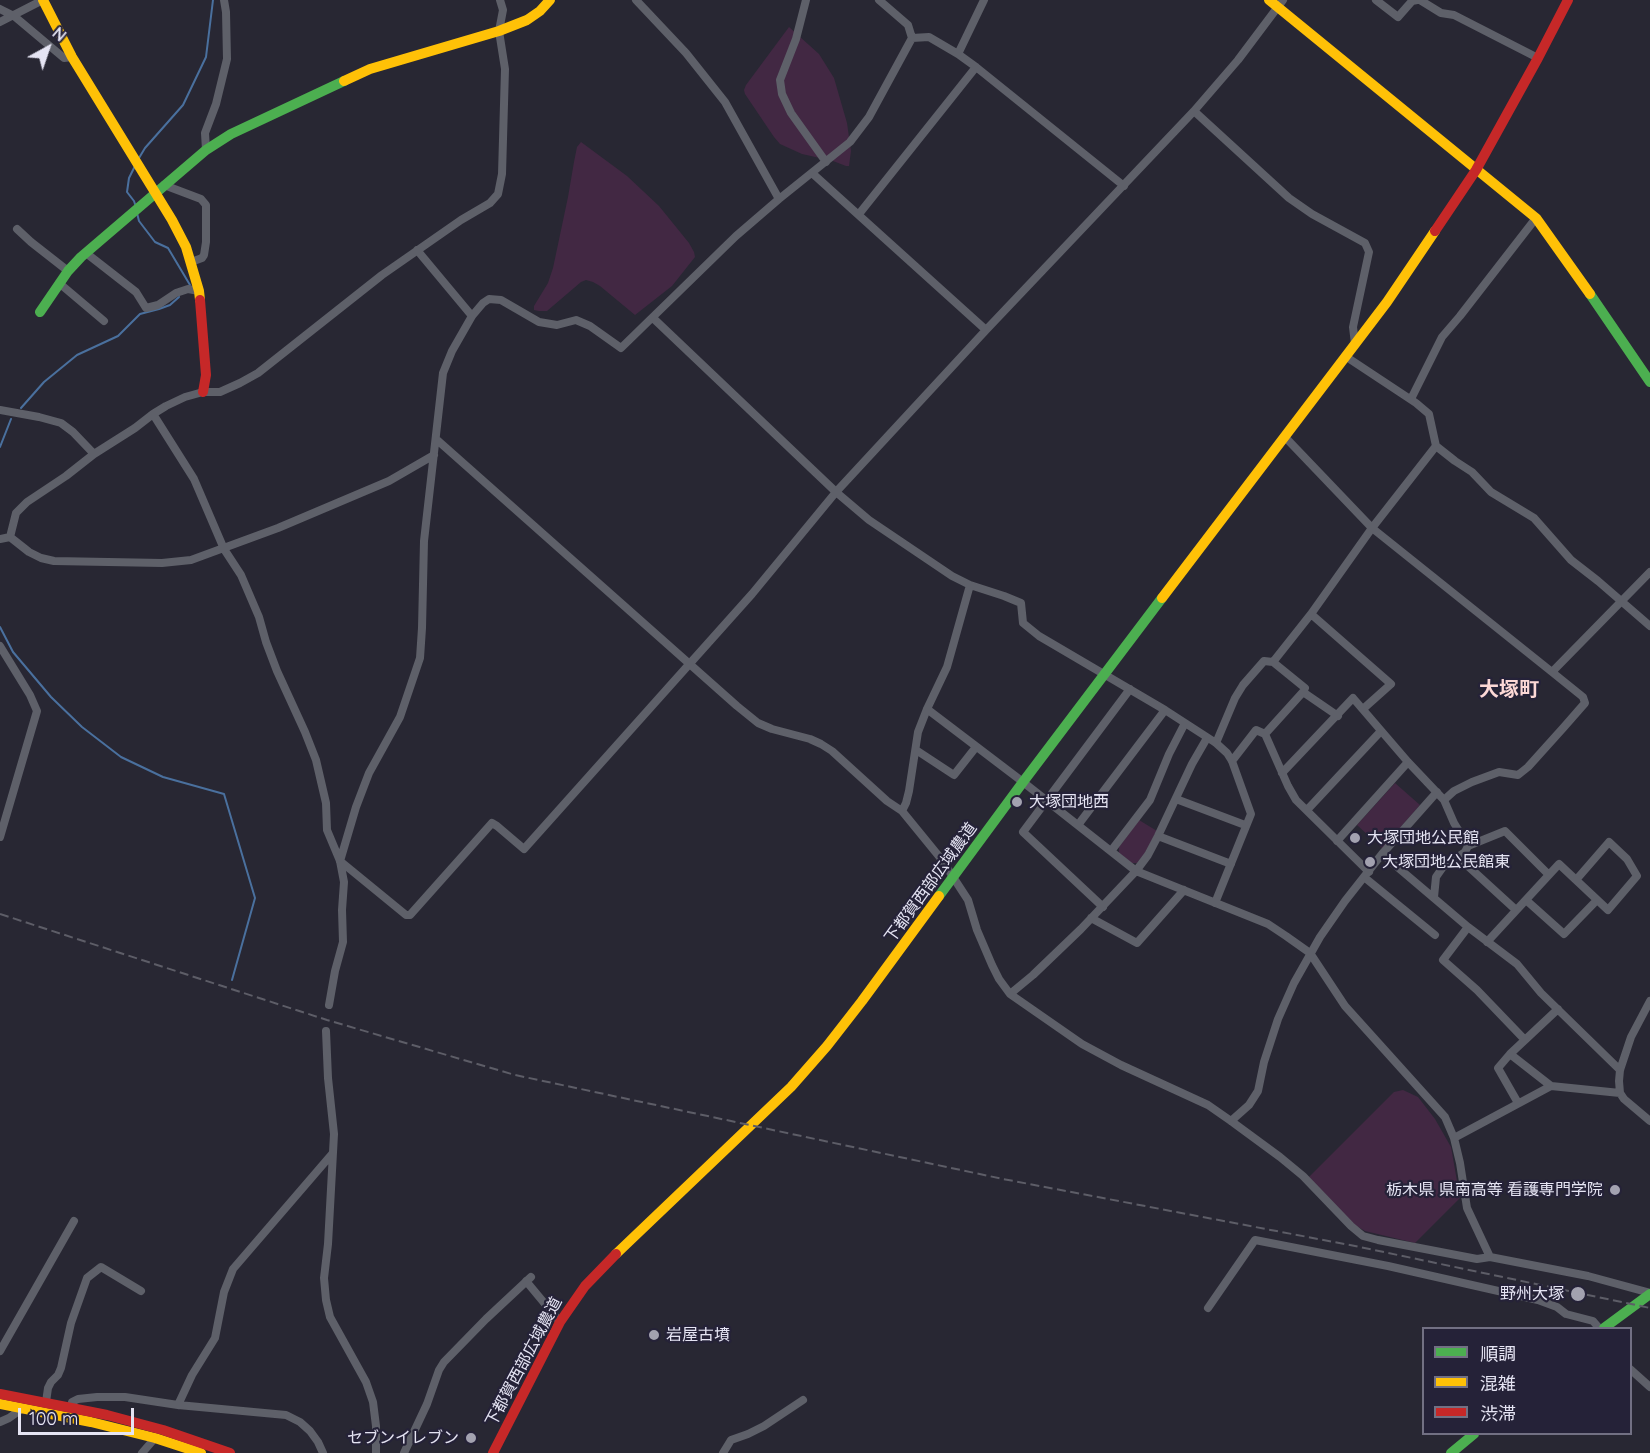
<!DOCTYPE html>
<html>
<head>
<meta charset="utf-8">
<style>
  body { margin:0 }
  #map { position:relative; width:1650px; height:1453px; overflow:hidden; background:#282733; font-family:Quicksand,"Noto Sans JP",sans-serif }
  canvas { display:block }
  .legend { position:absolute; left:1422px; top:1327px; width:210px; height:108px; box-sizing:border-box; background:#252238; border:2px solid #727083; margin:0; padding:8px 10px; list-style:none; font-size:18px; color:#e5e4f3 }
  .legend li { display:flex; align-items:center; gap:12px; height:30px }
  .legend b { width:30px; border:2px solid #727083 }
  .north { position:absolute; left:18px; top:18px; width:60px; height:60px; -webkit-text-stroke:4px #252238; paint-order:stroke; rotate:40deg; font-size:16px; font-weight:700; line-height:24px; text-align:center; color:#e5e4f3 }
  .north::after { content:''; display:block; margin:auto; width:21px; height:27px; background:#e5e4f3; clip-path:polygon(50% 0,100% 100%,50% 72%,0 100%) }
  .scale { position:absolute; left:18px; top:1408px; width:116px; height:27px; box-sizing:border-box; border:3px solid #e5e4f3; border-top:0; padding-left:8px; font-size:18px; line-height:21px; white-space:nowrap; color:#e5e4f3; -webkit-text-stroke:4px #252238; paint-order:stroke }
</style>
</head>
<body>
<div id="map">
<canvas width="1650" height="1453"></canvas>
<ul class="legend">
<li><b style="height:8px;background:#4caf50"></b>順調</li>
<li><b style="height:8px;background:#ffc107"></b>混雑</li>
<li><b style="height:8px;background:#c62828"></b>渋滞</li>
</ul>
<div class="north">N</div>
<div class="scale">100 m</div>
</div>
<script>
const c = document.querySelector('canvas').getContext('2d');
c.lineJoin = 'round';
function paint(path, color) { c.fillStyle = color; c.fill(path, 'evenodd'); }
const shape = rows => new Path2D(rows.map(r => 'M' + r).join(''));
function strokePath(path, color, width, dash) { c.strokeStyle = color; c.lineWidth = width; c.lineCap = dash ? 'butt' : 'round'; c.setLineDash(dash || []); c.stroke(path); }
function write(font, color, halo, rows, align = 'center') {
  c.font = font + ' Quicksand,"Noto Sans JP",sans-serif'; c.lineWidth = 4.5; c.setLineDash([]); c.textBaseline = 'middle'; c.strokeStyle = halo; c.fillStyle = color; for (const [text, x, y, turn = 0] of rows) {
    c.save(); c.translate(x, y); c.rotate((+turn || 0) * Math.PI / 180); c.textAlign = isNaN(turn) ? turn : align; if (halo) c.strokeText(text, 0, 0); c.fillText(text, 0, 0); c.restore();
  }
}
const green = shape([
  [789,27,819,54,834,78,847,123,851,151,849,166,846,166,833,161,802,154,780,144,774,137,745,94,744,90,746,85],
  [581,142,627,176,659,206,689,243,694,252,695,257,672,286,635,315,600,286,593,282,586,280,581,282,547,311,539,311,534,310,534,306,548,283,553,268,568,197,574,162,577,147],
  [1395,783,1420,805,1382,848,1357,825],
  [1139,820,1157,831,1145,853,1137,863,1132,863,1119,853,1119,847],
  [1403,1090,1418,1097,1435,1119,1451,1147,1460,1198,1415,1243,1365,1231,1351,1223,1309,1177,1394,1092]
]);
const stream = shape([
  [139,158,145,148,183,105,206,57,213,0],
  [135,166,129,178,127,192,134,201,136,207],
  [137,213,139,221,155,242,168,248,190,285],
  [21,408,44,382,77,355,118,336,140,314,159,309,170,305,179,297],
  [0,447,11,419],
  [0,627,13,652,51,697,82,727,121,757,163,777,224,794,255,898,232,980]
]);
const street = shape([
  [636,0,686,53,725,102,779,199],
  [806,0,796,39,780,80,782,94,791,113,826,162],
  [1376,0,1398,17,1412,1,1417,0],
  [1420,0,1441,13,1454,15,1538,58],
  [0,9,14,16,64,58,72,57],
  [0,22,43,0],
  [912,38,929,37,958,54,976,67,1124,186],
  [958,54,984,0],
  [1194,111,1289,198,1312,214,1365,243,1369,252,1353,327,1355,344],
  [206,150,205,133,216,104,227,59,226,12,224,0],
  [812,173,986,330],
  [164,185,201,199,206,205,206,242,204,255,202,258,191,262],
  [859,214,976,67],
  [17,229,31,242,68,271],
  [417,250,472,316],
  [86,253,136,292,146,308,158,305,176,293,188,289,199,291],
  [59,283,104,321],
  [653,318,836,492,869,520,952,576,970,585,1004,596,1021,603,1023,623,1039,636,1165,710,1216,743,1227,753,1232,761,1251,814,1215,903],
  [1345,356,1416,403,1429,414,1436,446,1455,461,1472,472,1491,492,1534,518,1571,560,1598,581,1650,626],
  [1411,399,1442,337,1460,316,1536,218],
  [0,410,39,417,61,423,73,432,94,454],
  [153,414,194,479,224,549,241,575,259,617,266,642,277,671,305,732,316,760,326,803,327,830,340,861,344,882,342,910,343,942,335,971,329,1005],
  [1285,437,1372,528,1552,672,1650,572],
  [436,439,737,706,758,723,772,729,810,739,821,744,832,751,887,801,902,811,942,860,968,900,977,930,992,965,999,979,1010,994,1082,1044,1121,1065,1208,1105,1231,1121,1280,1157,1303,1176,1351,1226,1363,1236,1378,1240,1477,1259,1490,1257,1588,1276,1650,1293],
  [10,537,16,513,27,502,66,476,94,454,135,428,153,414,166,406,185,397,203,392,220,392,240,383,258,373,382,275,461,220,490,203,498,194,502,174,505,69,499,31,503,10,500,0],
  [0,539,10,537,29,552,41,558,54,561,162,563,191,560,278,528,389,481,434,455],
  [1311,614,1391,684,1363,709],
  [0,646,30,695,37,711,0,837],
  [1273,662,1305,688,1303,692],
  [927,709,1023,782,1136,871,1268,924,1286,936,1310,953,1345,1006,1445,1117,1454,1138,1460,1163,1467,1208,1490,1257],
  [1265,734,1303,692,1338,716],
  [1216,743,1235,698,1243,685,1264,661,1273,662,1311,614,1372,528,1436,446],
  [916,750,954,775,976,747],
  [1232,761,1256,730,1265,734,1288,786,1296,800,1369,872],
  [1282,773,1353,698,1408,762,1444,800,1454,823,1468,846,1465,852,1443,867,1436,877,1434,897],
  [1176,799,1245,825],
  [1444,800,1454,791,1472,782,1499,772,1518,775,1528,767,1564,727,1585,703,1583,697,1552,672],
  [1307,810,1381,731],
  [902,811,906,803,909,791,918,732,927,709,947,667,970,585],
  [1078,825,1165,710],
  [1158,836,1231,864],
  [1337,841,1408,762],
  [1468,846,1505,831,1549,875],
  [1111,851,1150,800,1169,754,1185,723],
  [1382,854,1468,927,1517,964,1541,993,1620,1070],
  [1458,857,1516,910],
  [340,861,406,915,410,915,492,823,497,826,524,849,752,594,836,492,986,330,1194,111,1238,60,1283,0],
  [340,861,356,807,369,773,400,717,420,658,422,628,424,541,443,373,452,351,472,316,483,303,489,299,501,300,539,322,557,325,576,320,590,326,621,348,736,236,779,199,850,142,869,117,912,38,908,25,879,0],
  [1364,877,1435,935],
  [1526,900,1564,934,1597,900],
  [1103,907,1023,832,1130,689],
  [1091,918,1137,943,1184,890],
  [1468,927,1443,960,1477,990,1525,1040],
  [1487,942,1559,864,1608,910,1637,876,1627,859,1609,842,1576,880],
  [1010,994,1033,975,1081,929,1136,871,1148,855,1158,836,1192,764,1207,738],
  [1650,1001,1631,1037,1620,1070,1619,1081,1620,1093,1624,1099,1650,1121],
  [326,1031,328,1078,334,1134,328,1244,324,1278,326,1300,330,1317,366,1382,373,1402,376,1426,376,1453],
  [1510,1054,1551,1086],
  [1518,1103,1498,1068,1510,1054,1558,1009],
  [1231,1121,1249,1105,1258,1091,1264,1062,1278,1019,1294,983,1320,937,1345,901,1382,854,1437,792],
  [1454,1138,1551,1086,1620,1093],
  [526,1281,560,1322],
  [1208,1308,1255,1240,1388,1266,1538,1300,1557,1307,1566,1314,1593,1321,1599,1328],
  [0,1351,74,1221],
  [1630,1369,1650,1387],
  [46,1402,48,1388,51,1382,58,1375,61,1368,71,1323,87,1278,101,1267,141,1291],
  [178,1405,192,1375,215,1338,224,1292,233,1269,332,1154],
  [70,1411,72,1402,78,1399,97,1397,125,1397,178,1405,286,1415,300,1422,310,1431,318,1442,323,1453],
  [0,1422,9,1418,23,1408],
  [142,1453,155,1438],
  [404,1453,427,1404,439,1370,444,1362,486,1319,531,1277],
  [723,1453,731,1440,748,1434,764,1426,803,1400]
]);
const fast = shape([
  [1590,294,1650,382],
  [40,312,68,271,81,257,206,150,231,134,344,81],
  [939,896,1023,782,1162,598],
  [1604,1328,1650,1294],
  [1451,1453,1474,1434]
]);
const slow = shape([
  [43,0,72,57,172,220,186,247,199,291,200,300],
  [1269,0,1536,218,1590,294],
  [344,81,370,69,499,31,527,20,540,11,550,0],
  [1162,598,1387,302,1435,231],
  [616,1254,791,1087,827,1046,862,1001,939,896],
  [0,1404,91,1422,155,1438,201,1453]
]);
const jam = shape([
  [1435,231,1476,170,1538,58,1568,0],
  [200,300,206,375,203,392],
  [0,1394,107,1415,163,1430,230,1453],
  [493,1453,560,1322,585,1286,616,1254]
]);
const rail = shape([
  [0,914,327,1020,515,1075,1003,1179,1355,1246,1650,1308]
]);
const markers = [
  [1017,802,6,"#a3a2b0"],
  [1355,838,6,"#a3a2b0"],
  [1370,862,6,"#a3a2b0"],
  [1615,1190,6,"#a3a2b0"],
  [1578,1294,8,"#a3a2b0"],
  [654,1335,6,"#a3a2b0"],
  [471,1438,6,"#a3a2b0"]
];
const poiNames = [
  ["大塚団地西",1029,802],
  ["大塚団地公民館",1367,838],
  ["大塚団地公民館東",1382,862],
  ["栃木県 県南高等 看護専門学院",1603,1190,"right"],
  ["野州大塚",1564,1294,"right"],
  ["岩屋古墳",666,1335],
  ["セブンイレブン",459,1438,"right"]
];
const streetNames = [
  ["下都賀西部広域農道",931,883,-54],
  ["下都賀西部広域農道",524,1362,-62]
];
const quarterNames = [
  ["大塚町",1509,690]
];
paint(green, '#422843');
strokePath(stream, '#4a709e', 2);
strokePath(street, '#5e6069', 8);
strokePath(fast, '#4caf50', 10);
strokePath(slow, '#ffc107', 10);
strokePath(jam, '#c62828', 10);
strokePath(rail, '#5d5d67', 2, [9, 4.5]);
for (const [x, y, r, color] of markers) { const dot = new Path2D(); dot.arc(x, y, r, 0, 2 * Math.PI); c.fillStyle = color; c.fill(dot); strokePath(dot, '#252238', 2); }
write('16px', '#e5e4f3', '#252238', poiNames, 'left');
write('16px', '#e5e4f3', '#252238', streetNames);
write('bold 20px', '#fcd8d6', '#252238', quarterNames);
</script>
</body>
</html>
